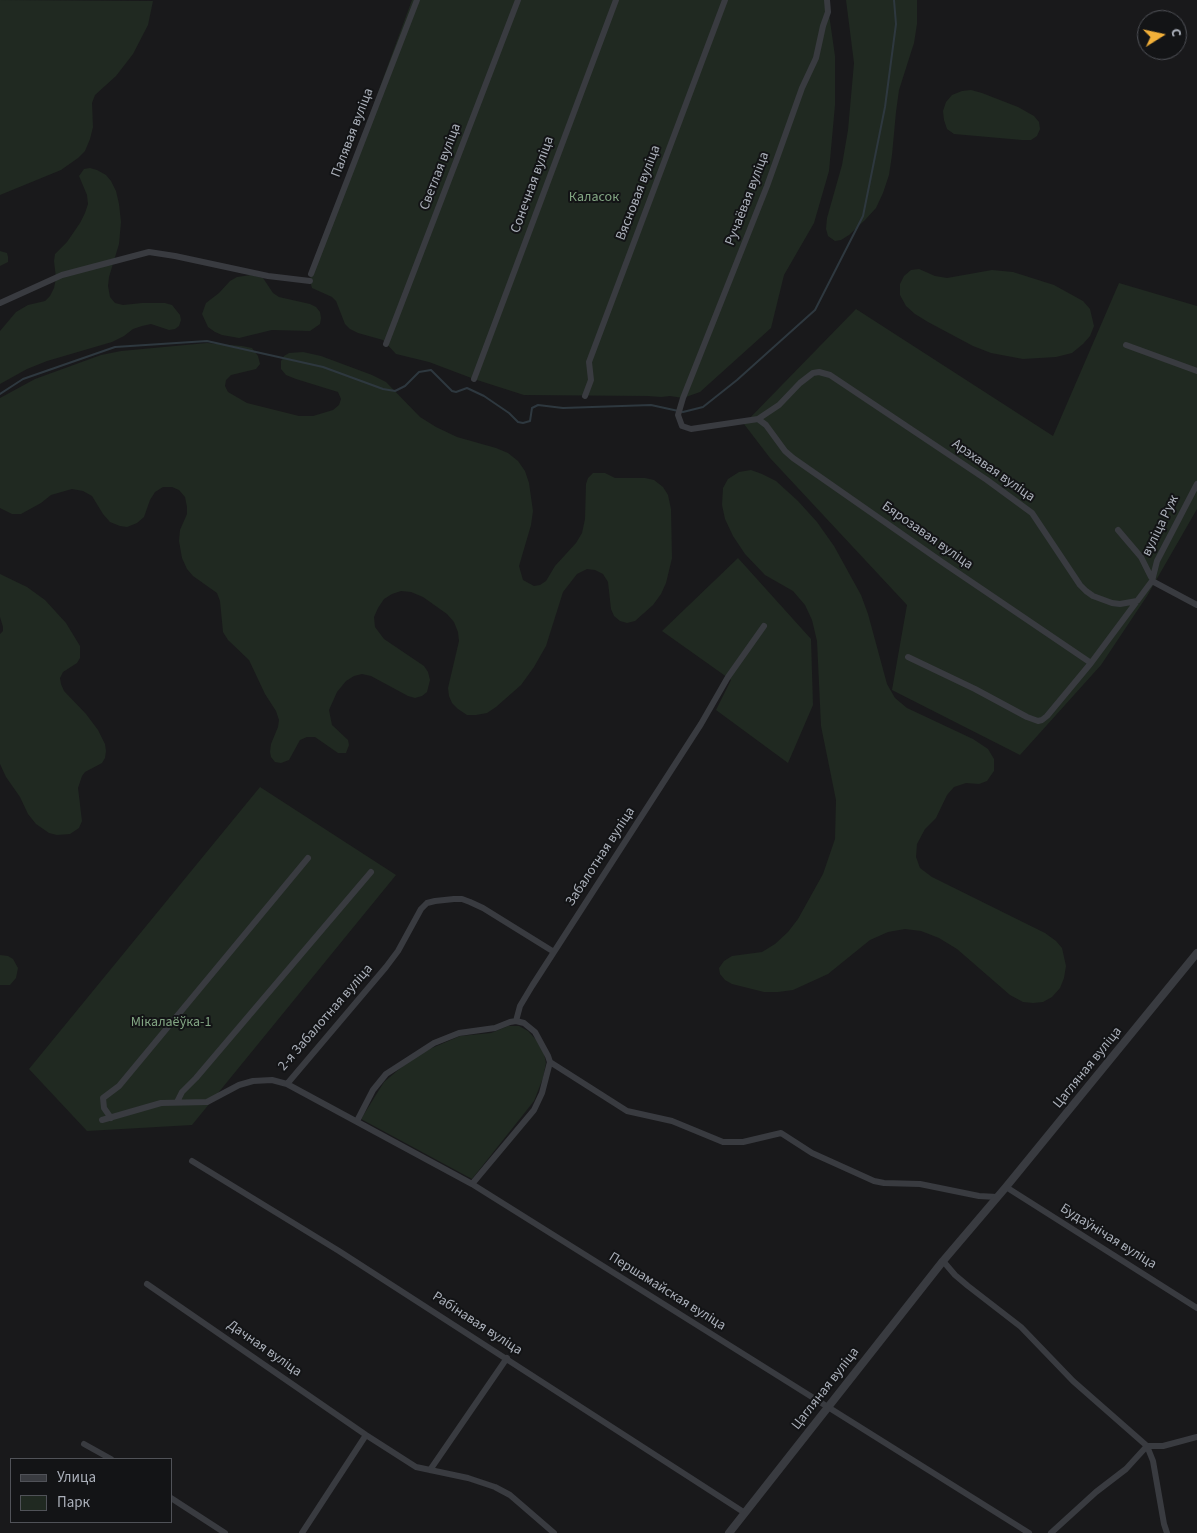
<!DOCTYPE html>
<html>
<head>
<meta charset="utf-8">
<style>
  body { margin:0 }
  #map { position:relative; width:1197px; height:1533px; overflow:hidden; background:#19191b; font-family:"Source Sans 3",sans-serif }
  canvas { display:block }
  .legend { position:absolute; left:10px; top:1458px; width:162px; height:65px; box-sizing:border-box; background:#131416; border:1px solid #505258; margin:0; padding:6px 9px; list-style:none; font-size:15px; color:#abb0ba }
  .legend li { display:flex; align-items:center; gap:10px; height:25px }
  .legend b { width:25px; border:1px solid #505258 }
  .north { position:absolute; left:1137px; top:10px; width:50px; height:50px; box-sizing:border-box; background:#131416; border:1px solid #505258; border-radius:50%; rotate:80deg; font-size:14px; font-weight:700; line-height:20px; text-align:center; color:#abb0ba }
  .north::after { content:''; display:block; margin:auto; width:18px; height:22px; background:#f2b039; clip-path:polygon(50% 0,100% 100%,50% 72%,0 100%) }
</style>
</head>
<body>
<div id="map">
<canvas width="1197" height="1533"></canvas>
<ul class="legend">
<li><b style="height:6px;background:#393b40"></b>Улица</li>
<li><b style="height:14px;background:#202921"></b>Парк</li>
</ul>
<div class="north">С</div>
</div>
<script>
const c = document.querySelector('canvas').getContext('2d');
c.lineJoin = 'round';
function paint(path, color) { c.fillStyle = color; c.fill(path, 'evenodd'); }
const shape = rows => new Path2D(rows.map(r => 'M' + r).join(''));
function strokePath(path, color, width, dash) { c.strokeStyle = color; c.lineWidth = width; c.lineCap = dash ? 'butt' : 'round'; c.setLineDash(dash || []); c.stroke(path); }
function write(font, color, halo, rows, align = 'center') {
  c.font = font + ' "Source Sans 3",sans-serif'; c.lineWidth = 4; c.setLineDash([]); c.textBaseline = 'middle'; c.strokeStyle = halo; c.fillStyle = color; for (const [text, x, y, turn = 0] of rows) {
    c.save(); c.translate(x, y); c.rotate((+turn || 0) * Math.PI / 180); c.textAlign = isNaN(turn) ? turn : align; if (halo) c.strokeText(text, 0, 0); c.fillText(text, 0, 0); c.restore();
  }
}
const green = shape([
  [0,0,153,1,148,25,133,54,116,76,95,95,92,103,93,127,90,139,85,151,78,158,61,170,0,195],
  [412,0,827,0,835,56,835,105,829,171,814,223,784,275,771,328,700,392,683,398,670,396,661,397,648,396,524,395,474,379,429,362,396,354,383,340,358,333,350,329,345,324,336,301,332,297,312,288,310,281,311,274],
  [846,0,917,0,917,24,914,43,899,90,896,112,892,155,889,175,883,193,876,208,865,220,849,235,841,240,835,241,828,236,826,229,827,218,842,165,848,130,854,63],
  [971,90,982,93,1018,107,1034,116,1039,122,1040,129,1037,136,1031,140,1022,140,954,134,947,129,944,120,943,111,946,102,952,95,962,91],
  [90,168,97,170,106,175,111,181,116,191,119,204,121,222,119,244,109,277,108,286,110,297,115,303,123,305,142,303,165,303,172,305,180,315,181,320,179,326,175,329,169,330,151,324,142,326,133,329,124,336,112,342,47,361,27,369,0,384,0,331,16,312,28,305,45,301,50,296,54,288,56,278,54,261,55,254,67,242,80,223,85,213,88,204,87,195,79,176,84,169],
  [0,251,7,253,8,257,8,262,0,266],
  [919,269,935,276,947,278,992,270,1013,272,1054,285,1083,301,1090,309,1094,326,1090,336,1083,344,1072,353,1056,357,1023,359,991,353,973,346,928,322,915,314,906,306,900,295,900,284,904,276,911,270],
  [251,275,263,278,273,293,279,297,310,304,316,307,320,312,321,318,320,324,310,331,272,330,239,338,222,335,215,332,208,327,202,314,206,303,219,293,230,281,237,277],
  [1119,283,1197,306,1197,509,1147,596,1101,665,1020,755,892,690,907,605,770,458,744,424,856,309,1053,436],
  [207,343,242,346,252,348,258,356,260,364,256,369,231,375,226,380,225,386,228,392,247,403,299,416,313,416,333,410,339,405,341,399,338,392,296,379,286,375,281,369,281,361,284,356,289,353,303,352,321,356,372,375,386,382,420,417,436,427,457,437,496,448,508,453,518,461,525,471,529,483,533,511,531,525,519,566,523,580,534,586,540,585,546,581,555,566,576,543,582,533,585,519,586,484,588,478,593,473,605,473,615,478,645,478,654,480,663,487,668,495,671,509,672,558,666,583,661,594,653,605,635,621,627,623,620,621,614,616,611,609,608,582,603,574,595,570,587,569,577,574,563,592,546,646,534,667,521,685,496,707,487,713,476,715,467,715,458,709,452,703,449,696,448,688,459,641,458,632,454,622,447,614,423,597,411,592,401,591,392,594,384,599,378,608,374,617,375,627,384,639,424,666,428,672,430,680,427,692,422,696,415,698,408,696,371,676,362,674,354,676,346,681,337,692,329,710,332,725,348,740,349,745,346,753,338,753,315,737,307,737,300,740,289,760,281,763,275,762,271,757,270,752,271,744,278,727,279,720,276,711,265,694,249,660,228,640,223,632,220,601,217,593,193,576,187,569,182,558,179,541,180,530,187,514,187,507,185,497,179,490,172,487,163,487,155,492,150,500,144,517,137,523,127,527,120,526,110,522,103,514,92,496,83,491,72,489,51,495,41,503,21,514,12,514,0,508,0,398,35,379,101,355,121,351],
  [751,470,762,474,776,481,798,501,817,522,834,546,861,595,868,614,887,684,895,698,907,708,973,739,988,749,994,759,994,771,987,781,979,784,966,783,954,787,947,795,936,818,925,829,917,844,916,857,920,868,932,877,1045,933,1056,941,1062,948,1066,966,1064,978,1060,988,1052,997,1043,1002,1033,1003,1023,1002,1010,995,957,949,939,938,921,931,905,929,888,932,870,940,828,974,793,990,778,992,764,992,732,984,725,980,720,974,719,968,724,961,732,956,762,952,775,944,788,932,798,919,823,874,835,839,836,800,821,726,817,641,812,620,805,605,793,591,765,575,745,554,733,536,725,519,722,505,723,488,728,479,739,472],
  [738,558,811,639,813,705,788,763,716,710,731,680,662,631],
  [0,574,27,587,45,600,66,623,80,646,80,658,77,663,63,672,60,678,61,684,64,691,86,714,98,730,105,744,106,751,105,758,102,763,85,772,82,776,78,788,82,821,79,828,70,834,57,835,49,833,36,824,28,814,20,797,6,777,0,764,0,634,3,631,3,627,0,617],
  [260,787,396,875,192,1125,87,1131,29,1069],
  [0,955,8,956,13,959,18,968,16,978,10,985,0,985],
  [508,1026,519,1026,528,1031,540,1044,544,1053,546,1063,543,1078,534,1101,472,1179,361,1119,384,1082,404,1065,425,1051,460,1036,491,1033]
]);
const stream = shape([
  [0,394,23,379,115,347,207,341,323,367,383,389,395,391,405,386,419,372,431,370,452,391,456,392,467,388,484,396,509,413,518,422,523,423,530,421,532,408,538,405,563,408,651,405,683,412,703,407,737,380,815,310,863,216,885,107,896,24,894,0]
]);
const minor = shape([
  [827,0,828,12,823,26,816,58,802,88,767,186,683,398,678,415,682,426,691,429,758,419,779,405,800,383,813,373,819,372,830,375,987,480,1032,513,1080,585,1086,591,1093,596,1112,603,1120,604,1137,601],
  [311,274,417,0],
  [0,303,62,275,149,252,175,256,268,276,310,281],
  [386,344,518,0],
  [1126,345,1197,371],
  [474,379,616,0],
  [585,396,591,380,589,362,725,0],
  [758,419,766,425,785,451,793,458,942,562,1091,663],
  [1118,530,1141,557,1151,577],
  [1152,581,1157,561,1197,484],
  [1152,581,1197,605],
  [908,657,975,689,1027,717,1038,721,1042,720,1047,716,1091,663,1152,581],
  [516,1021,520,1006,532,986,701,724,728,677,764,626],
  [550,1062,627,1111,672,1121,723,1142,743,1142,781,1133,812,1153,874,1181,884,1183,920,1184,979,1196,997,1197],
  [287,1084,386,967,398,951,421,909,427,903,435,901,454,899,462,899,470,902,483,908,554,952],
  [177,1102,182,1092,196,1078,371,872],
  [111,1118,104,1108,103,1098,119,1086,308,858],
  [102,1120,161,1103,207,1102,239,1085,253,1081,272,1080,287,1084,472,1184,1029,1533],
  [357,1121,373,1090,386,1074,434,1043,459,1033,495,1028,510,1022,516,1021,524,1023,535,1032,548,1056,550,1062,542,1093,534,1110,472,1184],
  [192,1161,339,1251,745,1513],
  [1006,1187,1197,1308],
  [943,1261,955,1275,968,1286,1021,1327,1073,1381,1147,1446,1153,1461,1164,1524,1167,1533],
  [147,1284,366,1435,416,1467,468,1478,495,1487,510,1495,554,1533],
  [84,1444,111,1459],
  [1147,1446,1163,1446,1197,1437],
  [430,1470,507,1358],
  [171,1498,225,1533],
  [302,1533,366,1435],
  [1051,1533,1096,1492,1126,1469,1147,1446]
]);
const tertiary = shape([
  [729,1533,943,1261,1006,1187,1197,953]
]);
const streetNames = [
  ["Палявая вуліца",353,133,-69],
  ["Светлая вуліца",441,167,-69],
  ["Сонечная вуліца",533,185,-70],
  ["Вясновая вуліца",639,193,-69],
  ["Ручаёвая вуліца",748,199,-69],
  ["Арэхавая вуліца",993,471,35],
  ["вуліца Руж",1161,526,-64],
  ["Бярозавая вуліца",927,536,35],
  ["Забалотная вуліца",601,857,-57],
  ["2-я Забалотная вуліца",326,1018,-49],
  ["Цагляная вуліца",1088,1068,-51],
  ["Будаўнічая вуліца",1108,1237,32],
  ["Першамайская вуліца",667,1292,32],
  ["Рабінавая вуліца",477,1324,33],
  ["Дачная вуліца",264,1349,35],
  ["Цагляная вуліца",826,1389,-52]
];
const parkNames = [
  ["Каласок",594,198],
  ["Мікалаёўка-1",171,1023]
];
paint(green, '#202921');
strokePath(stream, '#2e383f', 2);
strokePath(minor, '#393b40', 6);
strokePath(tertiary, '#393b40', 8);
write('14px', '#abb0ba', '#131416', streetNames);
write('14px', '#82a583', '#131416', parkNames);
</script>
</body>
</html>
